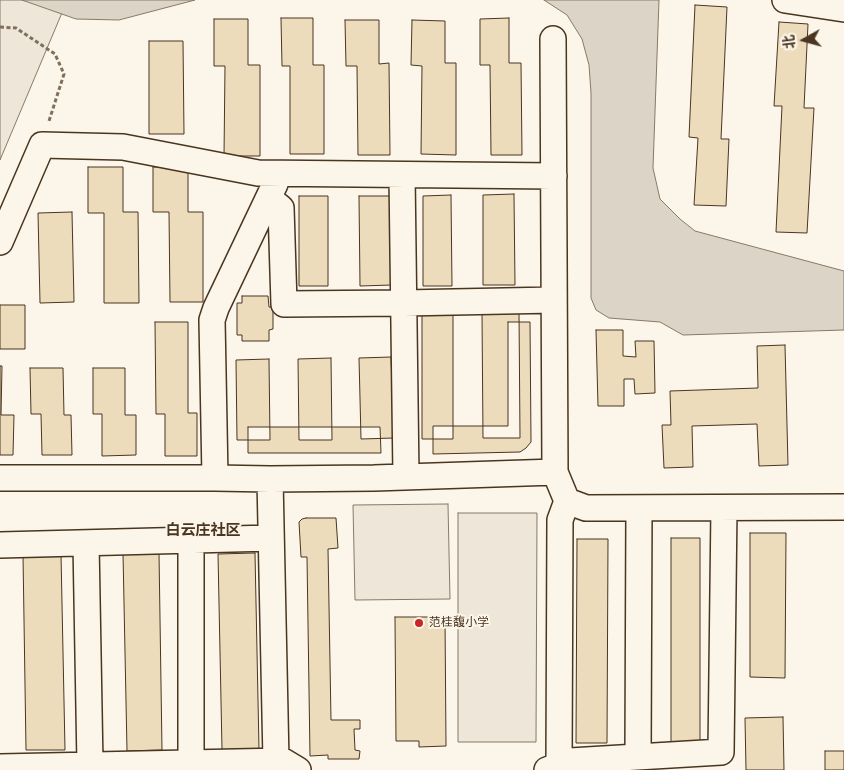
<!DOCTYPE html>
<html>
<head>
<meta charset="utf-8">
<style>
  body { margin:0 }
  #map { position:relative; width:844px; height:770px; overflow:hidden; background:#fbf6e9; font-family:"Noto Sans","Noto Sans SC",sans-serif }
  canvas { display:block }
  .north { position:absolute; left:779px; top:15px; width:50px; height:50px; -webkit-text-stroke:4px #fbf6e9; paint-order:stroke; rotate:263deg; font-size:14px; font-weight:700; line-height:20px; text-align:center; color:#4a3520 }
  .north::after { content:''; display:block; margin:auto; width:18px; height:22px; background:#4a3520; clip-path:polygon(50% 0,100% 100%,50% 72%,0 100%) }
</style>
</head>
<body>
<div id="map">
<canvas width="844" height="770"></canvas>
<div class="north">北</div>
</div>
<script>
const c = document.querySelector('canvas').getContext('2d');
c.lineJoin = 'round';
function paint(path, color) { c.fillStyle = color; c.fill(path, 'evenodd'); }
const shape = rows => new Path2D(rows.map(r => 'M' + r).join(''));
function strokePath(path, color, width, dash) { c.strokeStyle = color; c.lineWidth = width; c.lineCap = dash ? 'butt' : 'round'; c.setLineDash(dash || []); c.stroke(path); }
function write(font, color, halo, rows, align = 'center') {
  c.font = font + ' "Noto Sans","Noto Sans SC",sans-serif'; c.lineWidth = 4; c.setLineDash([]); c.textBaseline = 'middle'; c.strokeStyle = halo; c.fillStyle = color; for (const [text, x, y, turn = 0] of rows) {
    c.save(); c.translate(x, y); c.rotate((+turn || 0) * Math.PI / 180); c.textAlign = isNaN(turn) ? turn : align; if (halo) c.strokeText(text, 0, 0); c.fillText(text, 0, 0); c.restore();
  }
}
const green = shape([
  [0,0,62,0,64,8,0,160,0,0],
  [448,504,450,599,355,600,353,505,448,504],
  [458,513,537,513,536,742,458,742,458,513]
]);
const water = shape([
  [22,0,195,0,119,20,76,19,22,0],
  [544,0,659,0,653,168,660,199,680,219,695,231,844,271,844,330,683,335,660,322,609,318,596,310,591,298,591,93,589,65,582,39,567,15,544,0]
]);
const building = shape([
  [695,5,727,7,721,139,729,139,726,206,694,205,698,138,689,137,695,5],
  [281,18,313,18,313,65,324,65,324,154,290,154,290,66,282,66,281,18],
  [509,18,509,63,521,63,522,155,491,155,490,65,480,65,480,19,509,18],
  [214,19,248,19,248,65,260,65,260,156,224,156,225,66,214,66,214,19],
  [345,20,379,20,379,64,389,63,390,155,358,155,357,66,346,66,345,20],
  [412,20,445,21,445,63,456,63,456,155,421,154,422,66,411,65,412,20],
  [779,22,808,24,804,108,814,108,807,233,776,232,782,106,774,106,779,22],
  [149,41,183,41,184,134,149,134,149,41],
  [88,167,123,167,123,212,138,212,139,303,104,303,104,213,88,213,88,167],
  [153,167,188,167,188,212,203,212,203,302,170,302,169,212,153,212,153,167],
  [514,194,515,285,483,285,483,195,514,194],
  [451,195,452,286,423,286,423,196,451,195],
  [299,196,328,196,328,286,299,286,299,196],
  [359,196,391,196,392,285,360,286,359,196],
  [72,212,74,302,40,303,38,213,72,212],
  [242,296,268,296,269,307,273,307,273,329,269,330,269,341,242,341,242,335,237,335,237,303,242,303,242,296],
  [0,305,25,305,25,349,0,349,0,305],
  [482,312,519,312,520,438,483,438,482,312],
  [422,314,453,315,453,439,422,439,422,314],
  [155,322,188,322,188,413,197,413,197,456,165,456,165,414,156,414,155,322],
  [508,322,530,322,531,442,526,448,520,452,433,454,433,426,508,426,508,322],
  [596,330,623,330,623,356,636,357,635,341,654,341,655,393,635,394,634,379,624,379,624,406,598,406,596,330],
  [785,345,788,465,759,466,757,424,692,426,693,467,664,468,662,425,671,425,670,391,758,388,757,346,785,345],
  [391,357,394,438,361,439,359,358,391,357],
  [331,358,332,440,299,440,298,359,331,358],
  [269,359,270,440,237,440,236,360,269,359],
  [0,366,2,366,1,415,14,415,13,455,0,455,0,366],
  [30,368,63,368,64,415,71,415,72,455,42,455,41,414,31,414,30,368],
  [93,368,125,368,125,415,136,415,136,455,102,456,102,414,93,414,93,368],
  [248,427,380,427,381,453,248,453,248,427],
  [306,518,336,518,338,548,328,549,331,720,360,720,360,729,354,729,355,750,360,751,359,759,328,759,328,755,310,756,307,557,301,557,299,522,302,519,306,518],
  [750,533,786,533,785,678,750,677,750,533],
  [671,538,700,538,700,742,671,742,671,538],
  [577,539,608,539,607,743,576,743,577,539],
  [123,553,159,553,162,750,127,751,123,553],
  [255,553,259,749,222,750,218,554,255,553],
  [61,554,65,750,26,750,23,555,61,554],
  [395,617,445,617,446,746,419,747,419,741,396,741,395,617],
  [783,717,784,770,746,770,745,718,783,717],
  [825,751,844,751,844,770,825,770,825,751]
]);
const path = shape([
  [0,27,16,28,55,54,64,74,49,121]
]);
const minor = shape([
  [785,0,844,9],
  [553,39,555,472,567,501,586,508,844,507],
  [402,175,406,477],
  [269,198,281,208,284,304,404,303,554,300],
  [0,242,42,145,123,147,258,173,554,176],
  [0,478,215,478,270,479,374,478,555,472],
  [215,478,212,320,216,308,275,184],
  [270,479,276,761],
  [191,540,191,763],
  [86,543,90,765],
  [0,545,271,538],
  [638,757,639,508],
  [559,766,560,520,567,501],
  [0,767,283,761,298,770],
  [547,770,570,761,721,752,724,508]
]);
const markers = [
  [419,623,5,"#c62828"]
];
const poiNames = [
  ["范桂馥小学",429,623]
];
const quarterNames = [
  ["白云庄社区",203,531]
];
paint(green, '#ede6d9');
strokePath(green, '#887966', 1);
paint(water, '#dcd4c6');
strokePath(water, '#887966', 1);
paint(building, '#ecdcbc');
strokePath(building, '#4a3520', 1);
strokePath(minor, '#4a3520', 28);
strokePath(path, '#7f6f5c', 3, [4, 2.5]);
strokePath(minor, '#fbf6e9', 25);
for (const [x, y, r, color] of markers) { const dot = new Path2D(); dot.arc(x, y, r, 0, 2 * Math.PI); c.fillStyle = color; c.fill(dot); strokePath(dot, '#fbf6e9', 2); }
write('12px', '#4a3520', '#fbf6e9', poiNames, 'left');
write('bold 15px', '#4a3520', '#fbf6e9', quarterNames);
</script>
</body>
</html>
